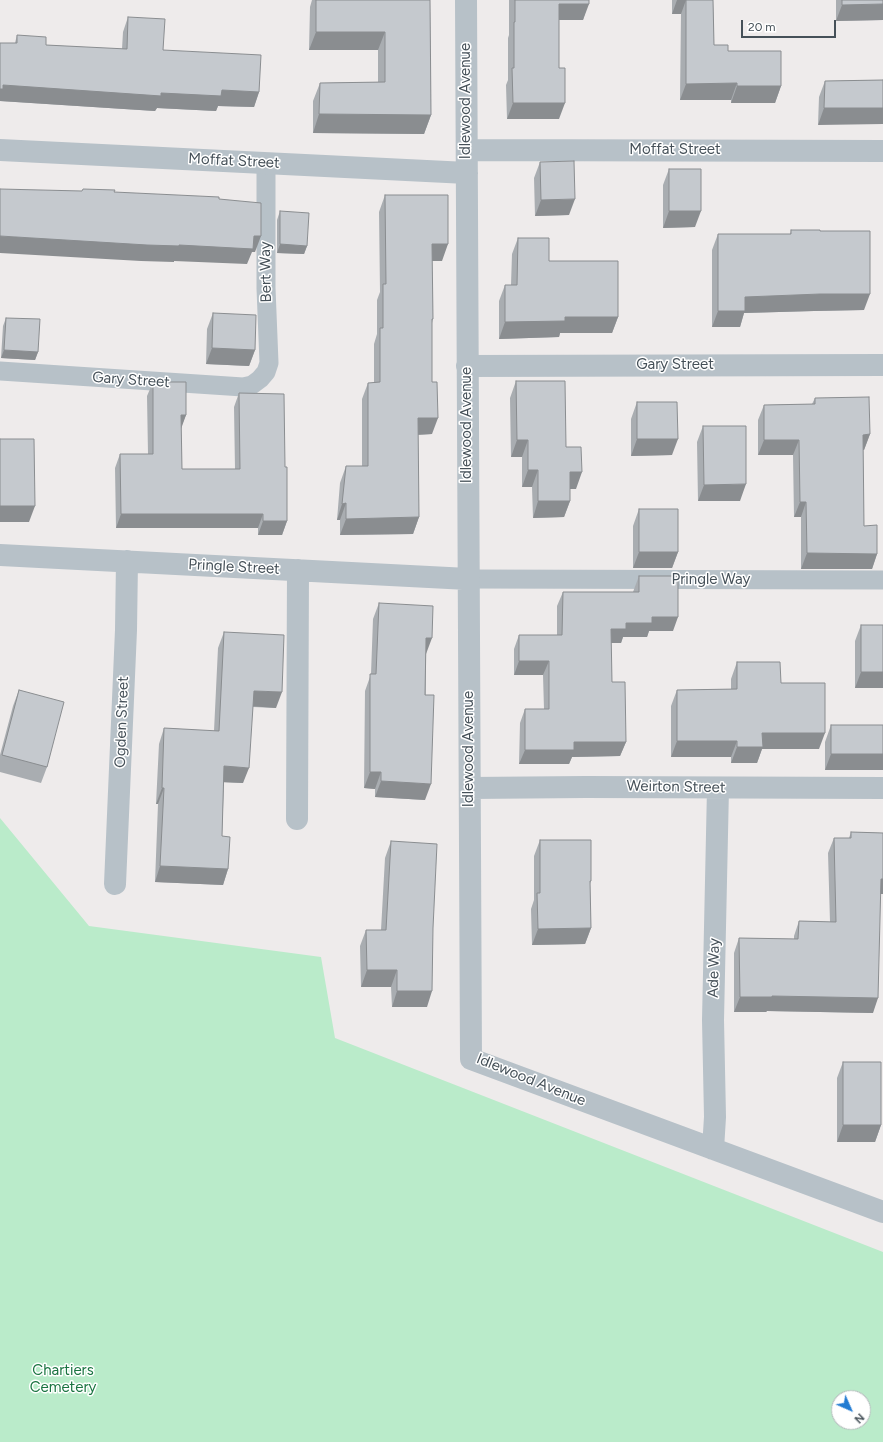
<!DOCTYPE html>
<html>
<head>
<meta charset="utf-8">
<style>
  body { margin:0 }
  #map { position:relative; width:883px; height:1442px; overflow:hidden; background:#eeebeb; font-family:Figtree,sans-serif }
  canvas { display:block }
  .north { position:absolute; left:831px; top:1390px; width:40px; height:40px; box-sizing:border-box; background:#fff; border:1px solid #b5b9bc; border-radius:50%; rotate:135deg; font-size:11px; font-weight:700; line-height:16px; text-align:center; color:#455058 }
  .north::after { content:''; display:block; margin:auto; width:14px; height:18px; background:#217bd2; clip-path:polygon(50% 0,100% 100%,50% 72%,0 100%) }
  .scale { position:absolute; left:741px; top:20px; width:95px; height:18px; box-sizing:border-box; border:2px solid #455058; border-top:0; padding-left:5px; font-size:12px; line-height:14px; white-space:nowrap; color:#455058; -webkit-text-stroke:3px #fff; paint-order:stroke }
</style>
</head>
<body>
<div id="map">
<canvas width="883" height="1442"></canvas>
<div class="north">N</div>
<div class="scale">20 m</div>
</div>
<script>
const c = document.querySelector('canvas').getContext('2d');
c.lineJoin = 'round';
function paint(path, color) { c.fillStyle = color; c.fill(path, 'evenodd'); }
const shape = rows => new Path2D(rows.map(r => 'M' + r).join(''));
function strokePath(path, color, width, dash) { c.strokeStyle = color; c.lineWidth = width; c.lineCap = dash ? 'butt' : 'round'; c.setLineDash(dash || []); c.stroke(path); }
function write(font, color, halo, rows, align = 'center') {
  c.font = font + ' Figtree,sans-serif'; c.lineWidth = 3; c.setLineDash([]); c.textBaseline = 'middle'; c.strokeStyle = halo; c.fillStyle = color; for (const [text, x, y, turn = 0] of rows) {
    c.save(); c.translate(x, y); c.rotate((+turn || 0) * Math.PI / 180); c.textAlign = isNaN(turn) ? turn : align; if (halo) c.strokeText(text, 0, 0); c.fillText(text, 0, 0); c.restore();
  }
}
const green = shape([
  [0,818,89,926,321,957,335,1038,883,1252,883,1442,0,1442],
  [839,1398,863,1398,863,1422,839,1422]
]);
const service = shape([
  [0,371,243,387,252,385,260,379,266,372,269,363,266,288,266,163],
  [468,579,883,580]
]);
const minor = shape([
  [466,0,471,1059,883,1212],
  [0,150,467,173],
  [467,150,883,151],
  [467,366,883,365],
  [0,555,468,579],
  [470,788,586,787,883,788],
  [297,819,298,570],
  [115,884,126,630,127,561],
  [713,1149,715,1117,713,1020,718,788]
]);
const wall = shape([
  [312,0,430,0,431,115,424,134,313,133,313,101,320,83,378,82,378,50,309,50,310,7],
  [509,0,589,0,583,20,559,20,559,119,507,119,506,85,508,80,508,38,509,35],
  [672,0,713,0,714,45,728,51,781,86,775,103,731,103,731,100,680,100,681,14,672,14],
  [836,0,883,0,883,20,836,21],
  [128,17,163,50,259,92,254,107,218,106,216,111,157,108,155,111,0,101,0,43,15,43,17,35,46,45,122,49,123,32],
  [883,80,818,125,819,97,825,81],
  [540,162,569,215,535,216,534,178],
  [669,169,695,227,663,228,663,185],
  [385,195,442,261,432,261,433,319,432,323,432,434,418,435,419,517,413,534,340,535,340,520,337,520,340,483,346,466,362,466,362,399,368,383,374,383,374,344,377,334,377,300,380,292,379,212],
  [280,211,307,246,304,254,277,253,277,220],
  [791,230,820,231,864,310,814,311,744,313,740,327,712,327,712,250,718,234,790,234],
  [518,238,549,261,618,317,612,333,560,333,559,337,499,339,499,301,505,285,511,285,512,254],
  [213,313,255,350,249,366,206,364,207,329],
  [6,318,38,352,35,360,1,358,3,326],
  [516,381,566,447,576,489,570,489,570,501,564,517,533,518,532,487,522,487,522,457,511,457,510,398],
  [153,382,186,415,181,427,182,469,235,469,234,407,239,393,285,467,287,521,282,535,258,535,258,528,116,528,115,468,120,454,148,454,147,396],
  [815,398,870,434,864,450,863,450,864,526,877,554,872,569,801,569,801,517,794,517,793,455,758,455,758,420,764,405,812,404],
  [637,402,672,455,631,456,631,419],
  [703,426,740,501,698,501,697,442],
  [639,509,678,552,672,568,633,568,633,526],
  [639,576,673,631,649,631,647,637,623,637,621,643,611,643,612,682,626,742,620,756,572,757,569,764,519,764,520,723,525,709,544,709,543,675,514,675,514,649,519,635,557,635,557,606,563,592,633,592],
  [379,603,426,653,425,800,375,797,375,789,364,788,365,691,371,674,373,619],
  [861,625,883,625,883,688,855,688,855,641],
  [224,632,276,708,253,707,243,783,224,782,222,836,228,869,223,885,155,882,158,804,156,804,159,744,164,728,214,731,218,648],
  [737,662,781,683,819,749,762,749,757,763,731,763,731,757,671,757,671,706,677,690,731,689,731,679],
  [19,690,47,767,41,783,0,772,0,755,13,706],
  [831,725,883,725,883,770,825,770,825,742],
  [851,832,883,833,883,894,880,894,873,1013,767,1011,766,1012,734,1012,734,953,739,938,794,939,794,936,799,921,830,922,828,853,834,838,849,838],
  [540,840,591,881,590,884,591,928,585,944,532,945,531,909,534,900,534,856],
  [391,841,427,1007,392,1007,391,987,361,987,360,946,366,930,381,930,385,858],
  [843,1062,881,1125,875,1142,837,1142,837,1078]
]);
const shadedWall = shape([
  [677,0,686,0,681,14,672,14],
  [559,4,589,4,583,20,553,20],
  [883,4,883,20,836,21,842,5],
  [316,32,385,32,378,50,309,50],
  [737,83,731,100,680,100,686,84],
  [3,85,161,93,222,90,259,92,254,107,218,106,216,111,157,108,155,111,0,101,0,89],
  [737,86,781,86,775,103,731,103],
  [513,103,565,103,559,119,507,119],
  [824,108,883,108,883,124,818,125],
  [319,114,431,115,424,134,313,133],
  [575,199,569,215,535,216,541,200],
  [669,211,701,211,695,227,663,228],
  [0,236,179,245,254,236,261,236,255,252,252,252,247,264,174,261,174,262,141,261,0,253],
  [280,244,307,246,304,254,277,253],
  [432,244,448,244,442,261,426,261],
  [820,294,870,294,864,310,814,311,744,313,740,327,712,327,718,311,745,297],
  [565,317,618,317,612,333,560,333,559,337,499,339,505,322],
  [212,348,255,350,249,366,206,364],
  [4,350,38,352,35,360,1,358],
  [181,415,186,415,181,429],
  [418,418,438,418,432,434,412,435],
  [870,434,864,450,857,450,863,435],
  [637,439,678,439,672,455,631,456],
  [517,440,528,440,522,457,511,457],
  [764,440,799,440,793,455,758,455],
  [528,470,538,470,532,487,522,487],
  [570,472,582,472,576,489,564,489],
  [746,484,740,501,698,501,704,485],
  [538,501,570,501,564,517,533,518],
  [800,502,806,502,801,517,794,517],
  [346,503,340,520,337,520,342,504],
  [0,506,35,506,29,522,0,522],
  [121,514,263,514,258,528,116,528],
  [419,517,413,534,340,535,346,519],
  [263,521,287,521,282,535,258,535],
  [639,552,678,552,672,568,633,568],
  [807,553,877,554,872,569,801,569],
  [652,617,678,617,673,631,649,631,647,637,623,637,621,643,606,643,611,629,626,623],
  [426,638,432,638,426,654],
  [519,661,549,661,543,675,514,675],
  [861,672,883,672,883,688,855,688],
  [254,691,282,692,276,708,249,706],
  [762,733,825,733,819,749,762,749,757,763,731,763,737,747],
  [677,741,737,741,731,757,671,757],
  [574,742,626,742,620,756,572,757,569,764,519,764,525,750],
  [831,754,883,754,883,770,825,770],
  [224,766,249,768,243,783,218,782],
  [370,772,381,772,375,789,364,788],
  [381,781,431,784,425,800,375,797],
  [162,788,164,788,158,804,156,804],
  [160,866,228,869,223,885,155,882],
  [881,879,883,879,883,894,875,894],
  [591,928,585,944,532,945,538,929],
  [367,970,397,970,391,987,361,987],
  [397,991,432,991,427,1007,392,1007],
  [772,996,878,998,873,1013,767,1011,766,1012,734,1012,740,997],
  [843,1125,881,1125,875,1142,837,1142]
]);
const building = shape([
  [316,0,430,0,431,115,319,114,320,83,385,82,385,32,316,32,316,0],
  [515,0,589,0,589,4,559,4,559,68,565,68,565,103,513,103,512,68,514,68,514,22,515,22,515,0],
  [686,0,713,0,714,45,728,45,728,51,781,51,781,86,737,86,737,83,686,84,686,0],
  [842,0,883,0,883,4,842,5,842,0],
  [128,17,165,19,163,50,261,55,259,92,222,90,221,96,161,93,161,96,3,85,3,89,0,89,0,43,17,43,17,35,46,37,46,45,127,49,128,17],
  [883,80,883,108,824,108,825,81,883,80],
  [574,161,575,199,541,200,540,162,574,161],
  [669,169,701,169,701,211,669,211,669,169],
  [0,189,82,191,83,189,115,190,114,192,219,197,219,199,261,203,261,236,254,236,253,249,179,245,179,246,147,245,0,236,0,189],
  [385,195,448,195,448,244,432,244,433,319,432,319,432,382,437,382,438,418,418,418,419,517,346,519,346,503,342,504,346,466,368,466,368,383,380,382,380,328,383,328,383,284,386,284,385,195],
  [280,211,309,213,307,246,280,244,280,211],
  [791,230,820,230,820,231,870,231,870,294,820,294,745,297,745,311,718,311,718,234,791,234,791,230],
  [518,238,549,238,549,261,618,261,618,317,565,317,565,321,505,322,505,285,517,285,518,238],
  [213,313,256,315,255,350,212,348,213,313],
  [6,318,40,319,38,352,4,350,6,318],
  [516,381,565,381,566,447,581,447,582,472,570,472,570,501,538,501,538,470,528,470,528,440,517,440,516,381],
  [153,382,186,382,186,415,181,415,182,469,240,469,239,393,284,394,285,467,287,467,287,521,263,521,263,514,121,514,120,454,153,454,153,382],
  [869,397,870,434,863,435,864,526,877,525,877,554,807,553,806,502,800,502,799,440,764,440,764,405,815,404,815,398,869,397],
  [637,402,677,402,678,439,637,439,637,402],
  [703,426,746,426,746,484,704,485,703,426],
  [0,439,34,439,35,506,0,506,0,439],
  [639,509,678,509,678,552,639,552,639,509],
  [639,576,678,576,678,617,652,617,652,623,626,623,626,629,611,629,612,682,625,682,626,742,574,742,574,750,525,750,525,709,549,709,549,661,519,661,519,635,562,635,563,592,639,592,639,576],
  [379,603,433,606,432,638,426,638,425,695,434,695,431,784,381,781,381,772,370,772,370,674,376,674,379,603],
  [861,625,883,625,883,672,861,672,861,625],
  [224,632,284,635,282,692,254,691,249,768,224,766,222,836,230,837,228,869,160,866,164,788,162,788,164,728,219,731,224,632],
  [737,662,780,662,781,683,825,683,825,733,762,733,763,747,737,747,737,741,677,741,677,690,737,689,737,662],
  [19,690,64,702,47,767,2,755,19,690],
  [831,725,883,725,883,754,831,754,831,725],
  [851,832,883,833,883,879,881,879,878,998,772,996,772,997,740,997,739,938,798,939,799,921,836,922,834,838,851,838,851,832],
  [540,840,591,840,591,881,590,881,591,928,538,929,537,893,540,893,540,840],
  [391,841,437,844,433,928,432,991,397,991,397,970,367,970,366,930,386,930,391,841],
  [843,1062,881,1062,881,1125,843,1125,843,1062]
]);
const streetNames = [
  ["Idlewood Avenue",466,101,-90],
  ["Moffat Street",675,150],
  ["Moffat Street",234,161,3],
  ["Bert Way",266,272,-91],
  ["Gary Street",675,365],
  ["Gary Street",131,380,4],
  ["Idlewood Avenue",467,425,-90],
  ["Pringle Street",234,567,3],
  ["Pringle Way",711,580],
  ["Ogden Street",122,722,-88],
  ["Idlewood Avenue",469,749,-90],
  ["Weirton Street",676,787,1],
  ["Ade Way",714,968,-89],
  ["Idlewood Avenue",531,1080,22]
];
const parkNames = [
  ["Chartiers",63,1371],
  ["Cemetery",63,1388]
];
paint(green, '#baebca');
strokePath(service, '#b7c1c8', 19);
strokePath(minor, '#b7c1c8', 22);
paint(wall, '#a9adb1');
paint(shadedWall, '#8a8d90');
paint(building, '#c5c9ce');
strokePath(building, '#8a8d90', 1);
write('15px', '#455058', '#fff', streetNames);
write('15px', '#1a7441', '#fff', parkNames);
</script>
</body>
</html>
